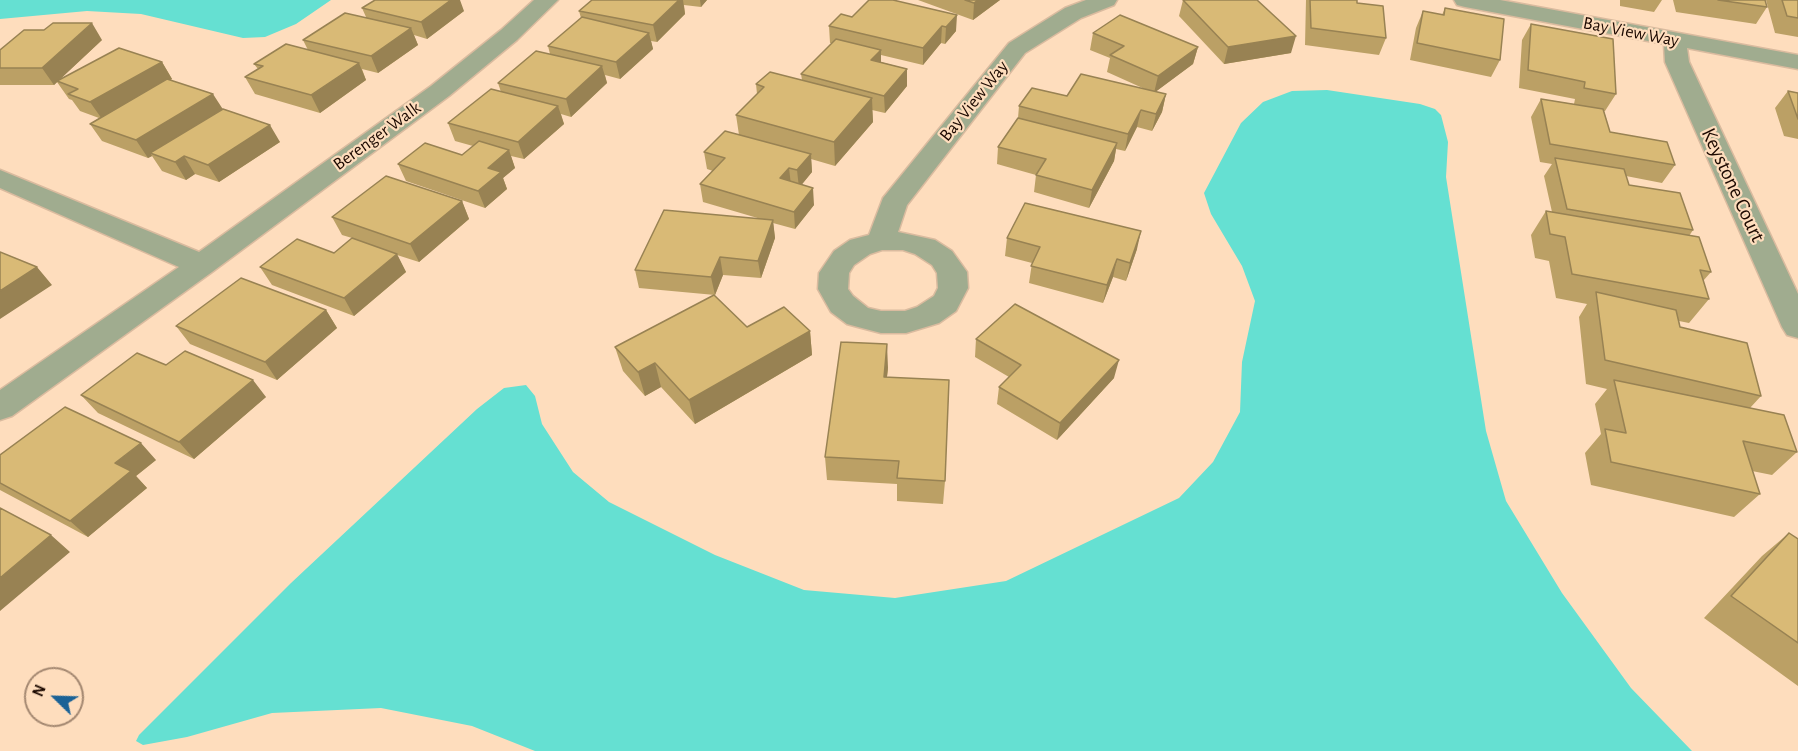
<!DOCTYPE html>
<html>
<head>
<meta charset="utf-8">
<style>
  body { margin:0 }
  #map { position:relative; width:1798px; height:751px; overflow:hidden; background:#feddbd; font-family:"Alegreya Sans",sans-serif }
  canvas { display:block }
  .north { position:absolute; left:24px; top:667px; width:60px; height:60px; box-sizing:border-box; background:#feddbd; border:2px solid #a48871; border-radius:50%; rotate:293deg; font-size:16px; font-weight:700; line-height:24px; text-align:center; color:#1c0900 }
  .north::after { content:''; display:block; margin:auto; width:21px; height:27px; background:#1b6296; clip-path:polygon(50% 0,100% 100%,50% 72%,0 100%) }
</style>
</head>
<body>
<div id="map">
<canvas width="1798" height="751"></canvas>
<div class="north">N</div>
</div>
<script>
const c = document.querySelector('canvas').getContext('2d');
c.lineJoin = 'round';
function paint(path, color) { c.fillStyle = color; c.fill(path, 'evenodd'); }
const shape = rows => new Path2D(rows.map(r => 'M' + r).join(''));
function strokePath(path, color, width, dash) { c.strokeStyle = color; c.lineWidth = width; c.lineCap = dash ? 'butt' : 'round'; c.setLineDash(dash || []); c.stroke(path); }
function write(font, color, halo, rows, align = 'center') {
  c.font = font + ' "Alegreya Sans",sans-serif'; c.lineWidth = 4.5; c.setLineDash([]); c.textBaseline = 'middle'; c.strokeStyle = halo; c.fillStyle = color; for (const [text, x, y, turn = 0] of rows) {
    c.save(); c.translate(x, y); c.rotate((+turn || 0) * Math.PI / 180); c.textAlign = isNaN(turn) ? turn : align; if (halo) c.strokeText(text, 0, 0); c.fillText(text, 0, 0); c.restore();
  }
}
const water = shape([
  [0,0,331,0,296,24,265,37,243,38,141,14,87,11,0,19],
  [1327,90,1420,104,1435,109,1441,115,1448,142,1446,177,1486,431,1506,501,1562,593,1631,688,1692,751,535,751,472,726,381,708,272,713,187,737,143,745,136,741,139,735,291,583,477,409,504,388,526,385,535,396,542,424,573,472,609,502,715,555,804,590,895,598,1006,581,1179,498,1213,462,1240,412,1242,362,1255,301,1242,266,1211,214,1204,193,1241,123,1263,102,1292,91]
]);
const minor = shape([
  [534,0,558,0,517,40,449,96,212,272,12,416,0,420,0,390,179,267,0,188,0,170,199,252,431,86,501,30,534,0],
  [1086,0,1117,0,1114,5,1081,18,1025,53,907,205,898,232,935,240,952,251,967,272,968,288,956,311,939,323,906,333,881,333,858,327,847,324,831,312,818,289,819,273,834,251,850,240,869,235,883,198,1009,43,1065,8,1086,0],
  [882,250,903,250,915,254,932,265,937,273,938,288,934,296,917,307,905,311,881,311,868,308,853,296,848,289,849,273,854,265,870,254,882,250],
  [1454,0,1500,0,1798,55,1798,69,1687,48,1689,62,1798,294,1798,338,1787,335,1782,327,1665,62,1664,44,1465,7,1457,5,1454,0]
]);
const wall = shape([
  [592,0,707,0,701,7,684,5,685,14,657,42,651,41,653,49,620,79,605,75,607,83,571,117,561,114,564,124,524,159,511,156,515,168,503,178,507,189,485,208,406,181,398,164,462,155,473,146,455,141,448,123,501,92,498,83,550,54,548,46,581,18,579,11],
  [893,0,956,31,945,44,941,43,923,65,881,55,881,62,907,69,907,86,885,113,872,110,873,122,835,166,811,159,812,172,802,184,814,205,795,229,773,223,775,238,761,278,723,275,715,295,639,288,635,270,761,219,703,202,700,184,713,171,707,169,704,152,739,135,736,115,757,94,756,84,802,80,801,74,832,43,830,43,829,26],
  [918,0,1000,0,973,20],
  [1183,0,1257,0,1291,53,1224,64,1179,16],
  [1306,0,1357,0,1357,3,1386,38,1379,55,1305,45],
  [1620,0,1662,0,1654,12,1620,6],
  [1673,0,1765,0,1767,7,1756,24,1676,12],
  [1766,0,1798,0,1798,37,1775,33],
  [362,8,464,11,427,39,414,35,418,45,378,73,362,69,366,80,320,113,255,94,245,77,258,69,254,64,308,50,303,40,366,17],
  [1445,8,1500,60,1491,77,1410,60,1416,28,1423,11,1442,15],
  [1531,24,1616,94,1605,111,1604,111,1610,132,1675,165,1662,183,1626,176,1629,185,1693,230,1689,236,1711,272,1703,281,1709,299,1689,323,1679,321,1680,327,1761,396,1750,408,1797,452,1772,475,1752,471,1760,494,1734,517,1591,485,1585,453,1601,434,1595,404,1607,389,1586,384,1579,317,1587,304,1556,298,1549,261,1535,258,1531,235,1546,211,1552,212,1544,176,1552,164,1540,162,1531,117,1541,99,1574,104,1575,99,1519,88,1522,40],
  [1093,33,1198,47,1193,64,1155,92,1166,94,1162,112,1152,131,1137,127,1125,151,1116,149,1114,161,1089,208,1034,192,1036,175,997,164,998,147,1018,118,1019,106,1067,96,1147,90,1107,72,1110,58,1090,50],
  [102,40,59,80,162,62,172,79,170,80,280,142,219,182,195,174,186,180,162,171,152,156,148,158,102,141,90,124,99,118,80,111,72,100,69,99,57,82,54,85,0,85,0,50],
  [1798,90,1798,139,1784,136,1775,108,1788,91,1798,93],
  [462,201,469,219,419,262,397,255,406,272,354,316,272,285,260,267,334,253,352,238,342,235,332,217],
  [1007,238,1137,249,1126,281,1113,277,1103,303,1029,283,1032,263,1005,256],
  [326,310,337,328,277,380,190,344,176,326],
  [747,327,810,331,812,355,695,424,661,387,645,396,623,371,615,347],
  [976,339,1114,378,1057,440,997,404,999,387,1009,377,975,357],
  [166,365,266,397,194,459,98,413,81,395],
  [888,368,887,377,945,481,943,504,897,501,897,484,827,480,825,457],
  [0,455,156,460,136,476,147,488,88,537,0,490],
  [1789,533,1798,539,1798,686,1704,618,1762,556]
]);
const shadedWall = shape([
  [451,0,460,0,464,11,427,39,421,22],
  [679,0,683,0,685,14,657,42,653,25],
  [700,0,707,0,701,7],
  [978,0,1000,0,973,20,974,3],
  [957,15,956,31,945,44,946,27],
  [92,23,102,40,54,85,42,68],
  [942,26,941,43,923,65,923,48],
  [411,28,418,45,378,73,371,56],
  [649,33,653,49,620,79,616,62],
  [1296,36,1291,53,1224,64,1228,47],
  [1198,47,1193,64,1154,93,1158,76],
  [881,50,881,67,871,60],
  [162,62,172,79,102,119,90,102],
  [359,63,366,80,320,113,311,95],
  [602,66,607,83,571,117,566,99],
  [907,69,907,86,885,113,884,96],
  [213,94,224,111,150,153,152,156,148,158,136,140],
  [1166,94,1162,112,1152,131,1156,114],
  [872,98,873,122,835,166,834,142],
  [558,106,564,124,524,159,518,142],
  [1141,110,1137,127,1125,151,1128,134],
  [270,125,280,142,219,182,208,165],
  [1117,143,1114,161,1089,208,1092,190],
  [509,150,515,168,503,178,507,189,485,208,478,191,488,168],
  [811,154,812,172,799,188,797,170],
  [184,156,195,174,186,180,175,162],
  [789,168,791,185,780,178],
  [813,188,814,205,795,229,794,212],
  [462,201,469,219,419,262,410,244],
  [773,220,775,238,761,278,758,261],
  [1141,231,1137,249,1126,281,1130,263],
  [397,254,406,272,354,316,344,298],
  [720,257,723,275,715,295,711,277],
  [1117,259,1113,277,1103,303,1107,285],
  [37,267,52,285,0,319,0,291],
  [326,310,337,328,277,380,265,362],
  [810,331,812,355,695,424,689,400],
  [887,344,888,368,884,401,884,377],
  [1119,360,1114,378,1057,440,1060,423],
  [655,363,661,387,645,396,638,372],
  [253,380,266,397,194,459,179,442],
  [141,443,156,460,136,476,147,488,88,537,70,521,115,463],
  [51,535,70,552,0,611,0,578]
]);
const building = shape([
  [375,0,451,0,421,22,362,8,375,0],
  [592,0,679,0,653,25,579,11,592,0],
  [869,0,893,0,957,15,946,27,942,26,923,48,829,26,841,14,852,17,869,0],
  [965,0,978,0,974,3,965,0],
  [1183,0,1257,0,1296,36,1228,47,1183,0],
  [1310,0,1357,0,1357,3,1383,6,1386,38,1311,28,1310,0],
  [1718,0,1765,0,1767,7,1718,0],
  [1782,0,1798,0,1798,18,1787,16,1782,0],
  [1445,8,1504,19,1500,60,1417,43,1423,11,1444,15,1445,8],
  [345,13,411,28,371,56,303,40,345,13],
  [1120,15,1198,47,1158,76,1110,55,1124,46,1093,33,1120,15],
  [582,17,649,33,616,62,548,46,582,17],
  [53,23,92,23,42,68,0,68,0,50,24,30,44,30,53,23],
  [1531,24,1613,39,1616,94,1584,88,1585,82,1528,70,1531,24],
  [836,39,881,50,871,60,907,69,884,96,801,74,836,39],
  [286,44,359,63,311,95,245,77,263,66,254,64,286,44],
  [119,48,162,62,90,102,68,94,78,89,57,81,119,48],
  [536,51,602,66,566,99,498,83,536,51],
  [770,72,872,98,834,142,736,115,764,87,756,84,770,72],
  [1081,74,1166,94,1156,114,1141,110,1128,134,1019,106,1032,88,1067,96,1081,74],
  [167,79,213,94,136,140,90,124,167,79],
  [491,89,558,106,518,142,448,123,491,89],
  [1788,91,1798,93,1798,119,1788,91],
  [1541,99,1603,109,1610,132,1667,142,1675,165,1550,144,1541,99],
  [223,109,270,125,208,165,184,156,175,162,150,153,223,109],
  [1018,118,1117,143,1092,190,1036,175,1046,159,998,147,1018,118],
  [725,131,811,154,797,170,789,168,780,178,813,188,794,212,700,184,725,158,704,152,725,131],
  [479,141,509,150,488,168,501,172,478,191,398,164,425,143,462,155,479,141],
  [1555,158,1624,169,1629,185,1680,193,1693,230,1567,209,1555,158],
  [386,176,462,201,410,244,332,217,386,176],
  [1025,203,1141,231,1130,263,1117,259,1107,285,1031,266,1040,247,1007,238,1025,203],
  [664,210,773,220,758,261,720,257,711,277,635,270,664,210],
  [1546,211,1699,237,1711,272,1700,270,1709,299,1572,274,1565,237,1550,234,1546,211],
  [352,238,397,254,344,298,260,267,297,239,334,253,352,238],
  [0,252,37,267,0,291,0,252],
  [241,278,326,310,265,362,176,326,241,278],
  [1596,292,1676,310,1680,327,1747,343,1761,396,1605,360,1596,292],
  [714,295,747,327,784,307,810,331,689,400,655,363,638,372,615,347,714,295],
  [1015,304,1119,360,1060,423,999,387,1021,365,976,339,1015,304],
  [841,342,887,344,884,377,949,380,945,481,897,478,899,461,825,457,841,342],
  [185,351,253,380,179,442,81,395,137,353,166,365,185,351],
  [1614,380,1784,415,1797,452,1743,441,1760,494,1611,462,1605,429,1626,433,1614,380],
  [65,407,141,443,115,463,131,471,70,521,0,483,0,455,65,407],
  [0,508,51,535,0,578,0,508],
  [1789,533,1798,539,1798,643,1731,596,1789,533]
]);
const farStreetnames = [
  ["Bay View Way",1631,32,11],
  ["Bay View Way",974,101,-51],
  ["Berenger Walk",377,136,-36]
];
const streetNames = [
  ["Keystone Court",1733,185,65]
];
paint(water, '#65e0d2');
strokePath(minor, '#dabb9f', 3);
paint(minor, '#a0ac8f');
paint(wall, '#bba065');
paint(shadedWall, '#988253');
paint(building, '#d9ba76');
strokePath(building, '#988253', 1.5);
write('18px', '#1c0900', '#feddbd', farStreetnames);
write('21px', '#1c0900', '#feddbd', streetNames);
</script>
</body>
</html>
